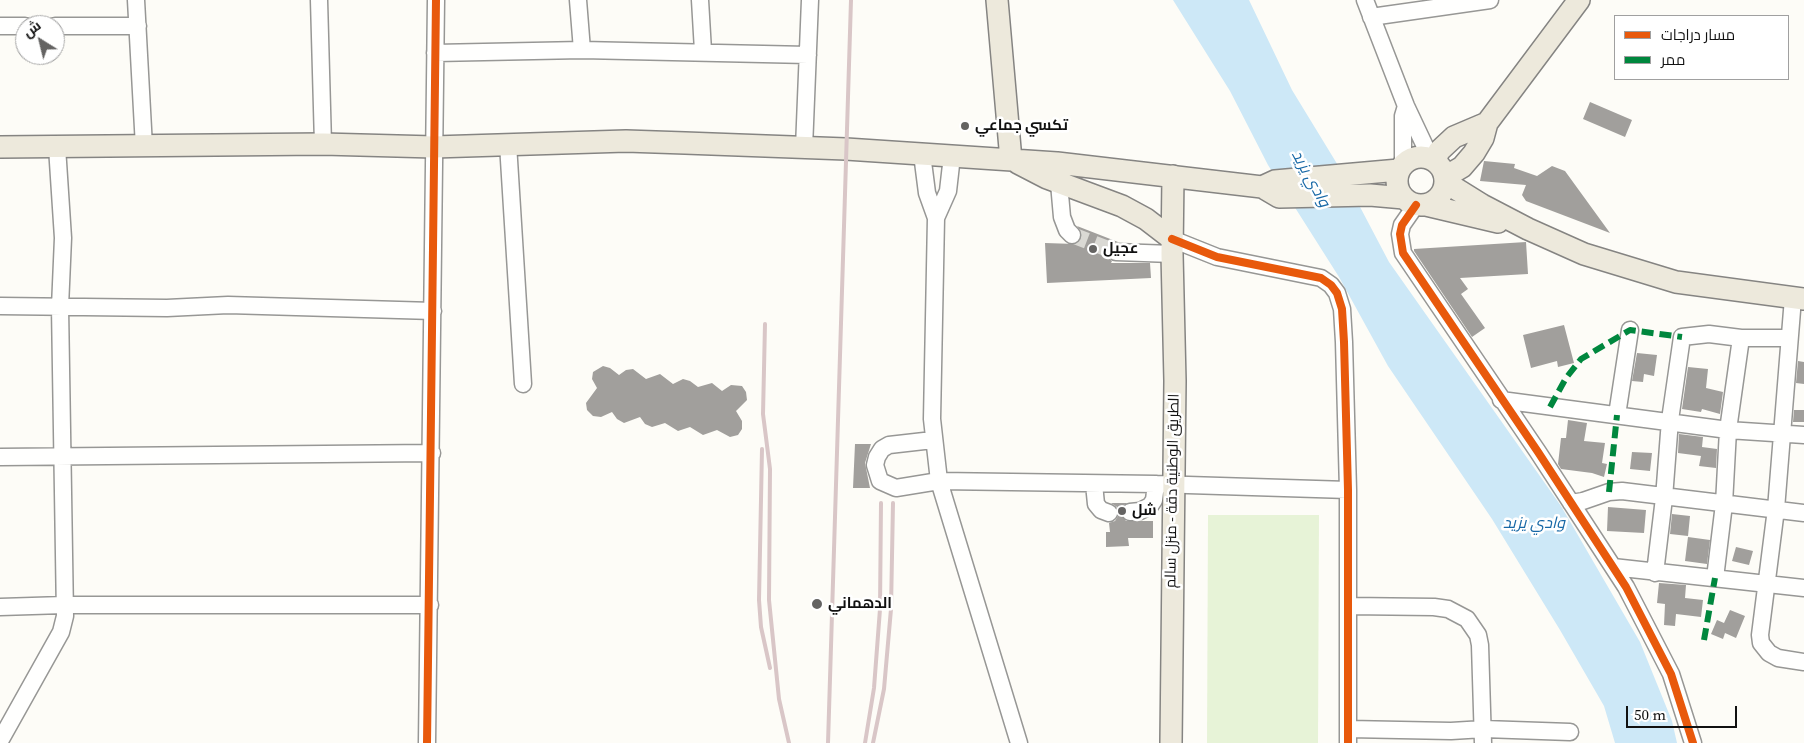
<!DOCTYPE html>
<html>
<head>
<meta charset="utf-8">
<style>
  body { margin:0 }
  #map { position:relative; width:1804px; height:743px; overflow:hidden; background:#fdfcf7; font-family:"Source Serif 4",Cairo,serif }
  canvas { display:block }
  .legend { position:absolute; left:1614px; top:15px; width:175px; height:65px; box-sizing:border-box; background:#fff; border:1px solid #a0a0a0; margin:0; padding:6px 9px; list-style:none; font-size:15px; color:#111 }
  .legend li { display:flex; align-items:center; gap:10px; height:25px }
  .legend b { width:25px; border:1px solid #a0a0a0 }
  .north { position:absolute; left:15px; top:15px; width:50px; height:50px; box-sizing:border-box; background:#fff; border:1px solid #a0a0a0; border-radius:50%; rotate:324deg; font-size:14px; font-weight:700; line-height:20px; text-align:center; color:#111 }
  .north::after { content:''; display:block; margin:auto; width:18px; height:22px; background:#646362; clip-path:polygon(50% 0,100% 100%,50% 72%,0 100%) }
  .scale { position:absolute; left:1626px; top:706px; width:111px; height:22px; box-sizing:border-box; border:2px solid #111; border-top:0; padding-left:6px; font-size:15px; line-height:18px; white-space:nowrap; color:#111; -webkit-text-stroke:4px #fff; paint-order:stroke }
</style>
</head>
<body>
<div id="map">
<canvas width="1804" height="743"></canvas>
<ul class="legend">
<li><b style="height:6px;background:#e8590c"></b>مسار دراجات</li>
<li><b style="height:6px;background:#00873e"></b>ممر</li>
</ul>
<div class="north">ش</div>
<div class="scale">50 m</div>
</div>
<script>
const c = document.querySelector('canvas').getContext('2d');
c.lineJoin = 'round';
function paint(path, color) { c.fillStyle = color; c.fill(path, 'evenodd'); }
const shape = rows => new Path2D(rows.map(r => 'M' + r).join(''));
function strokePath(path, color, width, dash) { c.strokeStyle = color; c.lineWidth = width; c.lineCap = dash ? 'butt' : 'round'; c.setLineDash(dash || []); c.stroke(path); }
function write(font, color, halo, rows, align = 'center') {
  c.font = font + ' "Source Serif 4",Cairo,serif'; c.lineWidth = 5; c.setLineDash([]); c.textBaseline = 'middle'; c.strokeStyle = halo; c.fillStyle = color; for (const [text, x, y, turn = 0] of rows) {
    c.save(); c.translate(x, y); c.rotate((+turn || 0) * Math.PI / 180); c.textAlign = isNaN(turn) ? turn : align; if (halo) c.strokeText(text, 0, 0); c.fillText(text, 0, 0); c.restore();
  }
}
const green = shape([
  [1208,515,1319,515,1318,743,1207,743]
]);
const water = shape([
  [1173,0,1249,0,1292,90,1339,167,1389,262,1561,506,1640,642,1672,721,1677,743,1615,743,1604,706,1560,630,1492,519,1388,366,1339,277,1268,165,1230,91]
]);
const building = shape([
  [1590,102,1632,120,1625,137,1583,119],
  [1484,161,1515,164,1514,168,1537,176,1552,166,1565,171,1610,233,1526,201,1522,195,1526,185,1480,181],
  [1077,226,1118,242,1112,243,1107,247,1107,256,1112,261,1111,263,1150,263,1151,278,1047,283,1045,243,1075,244,1082,237,1081,232],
  [1526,242,1528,274,1460,278,1468,289,1461,294,1485,328,1472,337,1414,251,1414,249],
  [1564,325,1574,363,1558,367,1557,361,1531,368,1523,335],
  [1637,353,1657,355,1654,376,1644,374,1643,382,1632,381],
  [1798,361,1804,362,1804,384,1796,383],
  [603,366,610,368,619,375,626,370,633,369,646,379,660,374,673,384,683,379,690,381,698,387,712,383,722,391,731,385,742,386,746,392,747,400,736,411,742,421,742,429,738,435,730,437,717,430,703,435,690,427,678,431,665,423,652,427,645,424,640,417,624,423,617,419,612,412,601,417,593,416,587,410,586,403,597,388,592,379,593,372],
  [1688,367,1708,369,1706,388,1723,392,1720,414,1702,409,1701,412,1682,409],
  [1794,410,1804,410,1804,422,1793,422],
  [1568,420,1587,423,1584,441,1605,443,1602,463,1607,464,1604,477,1592,473,1561,469,1558,464,1561,438,1566,438],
  [1679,434,1703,437,1702,447,1717,449,1716,468,1699,466,1701,456,1678,453],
  [855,444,871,444,865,463,870,488,853,488],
  [1632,452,1652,453,1650,471,1630,469],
  [1111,503,1127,503,1121,507,1120,512,1126,521,1153,521,1153,538,1128,538,1129,546,1106,547,1106,532,1110,532,1109,523,1115,521,1118,516,1117,507],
  [1608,507,1646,510,1644,533,1607,531],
  [1672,514,1690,516,1688,536,1670,534],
  [1688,537,1710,540,1707,564,1685,561],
  [1736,547,1753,551,1749,565,1732,561],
  [1659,583,1686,585,1685,598,1703,600,1701,617,1676,614,1675,626,1664,625,1665,604,1657,603],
  [1730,610,1745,616,1736,638,1725,633,1723,639,1711,634,1717,620,1724,623]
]);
const minorTunnel = shape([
  [1072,235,1116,252]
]);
const minor = shape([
  [136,0,144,147],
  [319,0,323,144],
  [578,0,582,50],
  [700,0,703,51],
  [1365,0,1406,106,1431,159],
  [1371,17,1490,0],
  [0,26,25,26],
  [55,26,138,26],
  [435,53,582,50,808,55],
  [508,144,523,384],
  [804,148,810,0],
  [922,154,927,193,936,218,932,419,939,481,1019,743],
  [1403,164,1403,116,1406,106],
  [1058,172,1062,217,1067,230,1072,235],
  [1416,205,1402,225,1400,234,1403,253,1538,452,1626,587,1671,674,1693,743],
  [936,218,948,191,952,156],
  [1172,239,1217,257,1321,278,1331,285,1337,293,1342,309,1344,342,1348,490,1348,743],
  [1116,252,1172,254],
  [1793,298,1776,509,1760,635,1761,643,1769,653,1778,658,1804,662],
  [0,306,167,308,228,305,433,311],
  [1501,400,1728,430,1804,435],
  [1617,415,1630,330],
  [933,440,889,445,882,449,877,457,875,465,880,481,896,488,939,481,1156,484,1348,490],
  [0,457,432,453],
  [1094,484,1096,504,1101,510,1109,513],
  [1571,503,1583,501,1609,492,1622,491,1804,513],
  [1130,512,1140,511,1150,506,1154,500,1156,484],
  [1613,567,1804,588],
  [1655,573,1664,498,1670,420,1682,337,1709,334,1741,338,1789,338],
  [1715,578,1724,504,1728,430,1741,338],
  [1348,606,1434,607,1448,609,1467,619,1478,635,1480,645,1483,743],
  [0,607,64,605,430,605],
  [1349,729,1451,731,1484,729,1570,732],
  [0,741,61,632,65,616,60,307,63,238,57,147],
  [427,743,436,0]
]);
const major = shape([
  [997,0,1011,160],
  [0,147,323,144,434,147,626,141,685,143,846,149,1057,163,1262,187,1279,197,1370,195,1404,198],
  '1397 181a24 24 0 1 1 48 0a24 24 0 1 1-48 0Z',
  [1435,161,1439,151,1454,137,1487,123],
  [1018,163,1047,178,1122,206,1146,219,1172,239],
  [1445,177,1462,167,1474,153,1483,138,1487,123,1579,0],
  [1445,182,1482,205,1528,229,1584,254,1676,282,1804,299],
  [1262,187,1275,181,1399,170],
  [1426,205,1498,222],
  [1171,743,1175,381,1172,254,1173,176]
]);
const rail = shape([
  [765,324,763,414,770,469,769,600,779,699,789,743],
  [762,449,759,600,761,627,770,668],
  [828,743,851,0],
  [865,743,874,688,880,609,881,503],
  [873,743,884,689,891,609,893,503]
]);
const quiet = shape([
  [1550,407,1566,378,1581,359,1630,330,1682,337],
  [1609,492,1617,415],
  [1704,640,1715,578]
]);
const cycleway = shape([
  [1416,205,1402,225,1400,234,1403,253,1538,452,1626,587,1671,674,1693,743],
  [1172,239,1217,257,1321,278,1331,285,1337,293,1342,309,1344,342,1348,490,1348,743],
  [427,743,436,0]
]);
const markers = [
  [965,126,5,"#646362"],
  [1093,249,5,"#646362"],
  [1122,511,5,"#646362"],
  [817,604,6,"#646362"]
];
const poiNames = [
  ["تكسي جماعي",975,126],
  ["عجيل",1103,249],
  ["شل",1132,511],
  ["الدهماني",828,604]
];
const streetNames = [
  ["الطريق الوطنية دقة - منزل سالم",1173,491,-89]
];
const waterNames = [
  ["وادي يزيد",1310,179,61],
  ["وادي يزيد",1534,524]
];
paint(green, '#e7f3d7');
paint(water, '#cde8f7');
paint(building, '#a19f9c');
strokePath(minorTunnel, '#dad9d4', 16, [16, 8]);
strokePath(minor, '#979795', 19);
strokePath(major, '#858482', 24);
strokePath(minor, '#fffffe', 16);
strokePath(major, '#ede9dc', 21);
strokePath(rail, '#d9c6c7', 4);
strokePath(quiet, '#00873e', 6, [12, 6]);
strokePath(cycleway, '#e8590c', 8);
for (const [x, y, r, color] of markers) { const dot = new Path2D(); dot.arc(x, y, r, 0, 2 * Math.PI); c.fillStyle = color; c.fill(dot); strokePath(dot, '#fff', 2); }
write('bold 15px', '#111', '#fff', poiNames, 'left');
write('15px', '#111', '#fff', streetNames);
write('italic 16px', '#1768a6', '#fff', waterNames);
</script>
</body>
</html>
